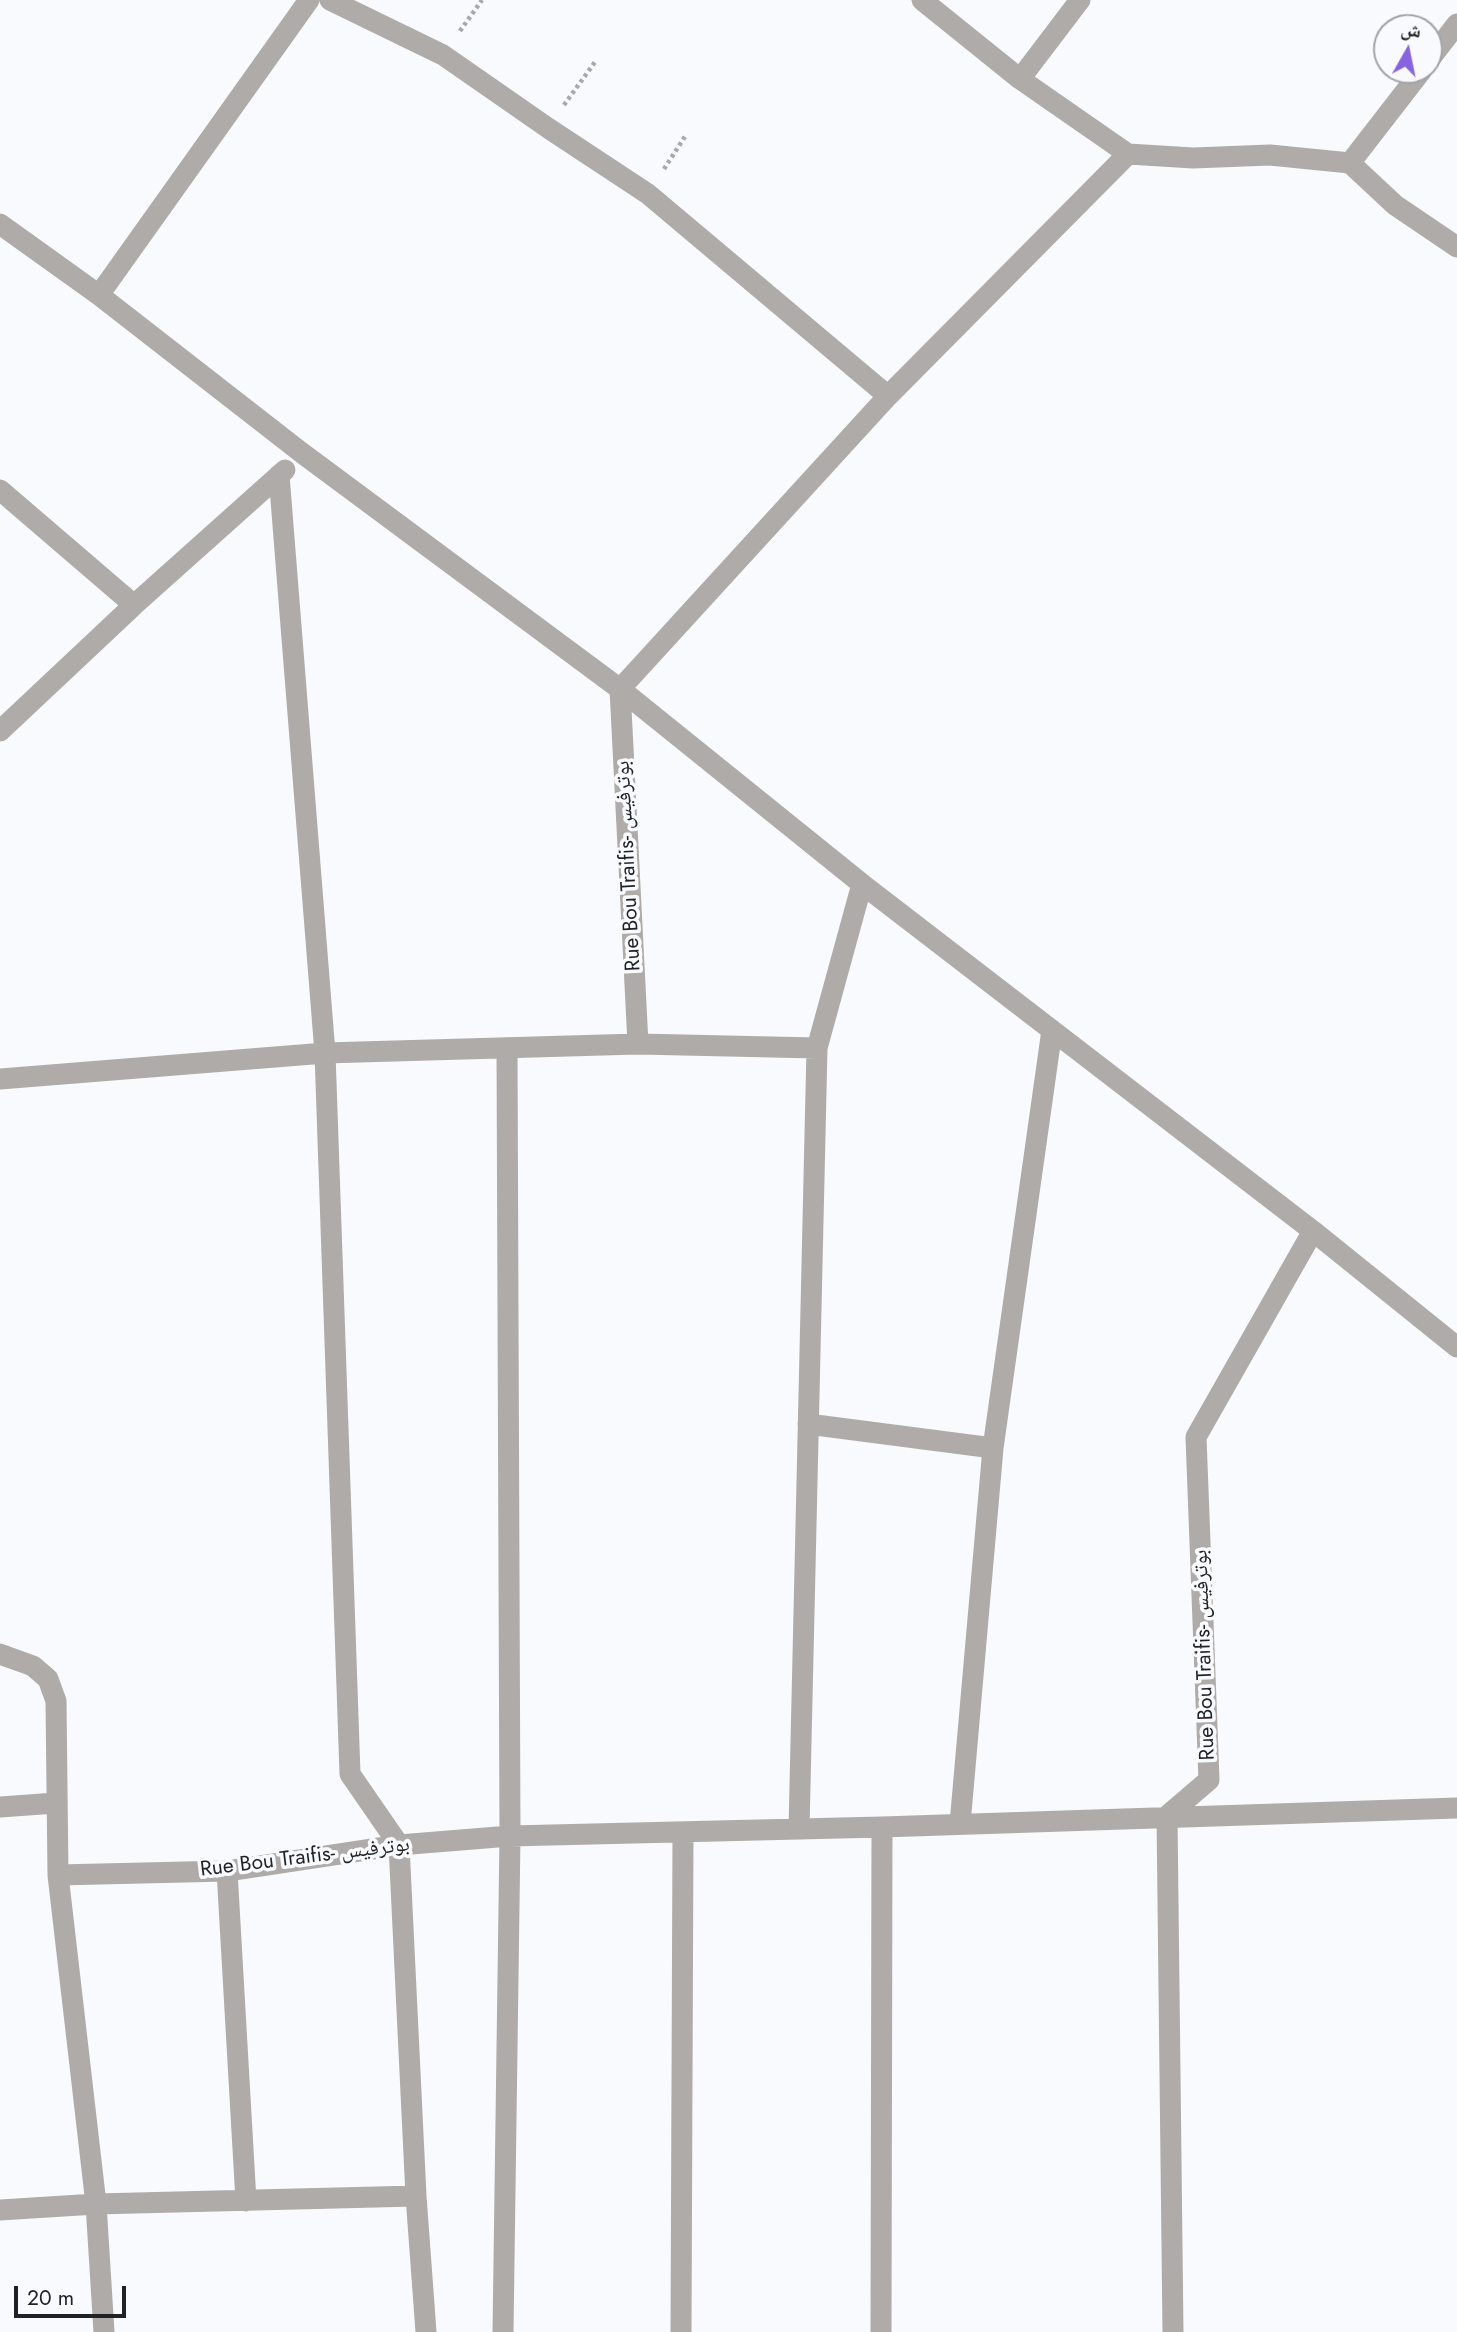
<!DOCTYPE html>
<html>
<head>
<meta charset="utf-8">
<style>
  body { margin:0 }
  #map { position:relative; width:1457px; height:2332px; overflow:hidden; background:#f9fafe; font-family:Jost,"Noto Naskh Arabic",sans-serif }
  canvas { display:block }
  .north { position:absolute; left:1373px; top:14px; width:70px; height:70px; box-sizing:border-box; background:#f9fafe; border:2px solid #a2a3a7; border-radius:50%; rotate:9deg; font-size:19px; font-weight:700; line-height:28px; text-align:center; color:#1f2124 }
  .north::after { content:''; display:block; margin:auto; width:24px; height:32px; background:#8764df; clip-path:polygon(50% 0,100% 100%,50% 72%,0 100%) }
  .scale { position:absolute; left:14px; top:2286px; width:112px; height:32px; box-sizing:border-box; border:4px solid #1f2124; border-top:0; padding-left:9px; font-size:21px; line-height:24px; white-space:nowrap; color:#1f2124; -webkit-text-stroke:5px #f9fafe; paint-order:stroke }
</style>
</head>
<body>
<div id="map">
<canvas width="1457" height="2332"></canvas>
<div class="north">ش</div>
<div class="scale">20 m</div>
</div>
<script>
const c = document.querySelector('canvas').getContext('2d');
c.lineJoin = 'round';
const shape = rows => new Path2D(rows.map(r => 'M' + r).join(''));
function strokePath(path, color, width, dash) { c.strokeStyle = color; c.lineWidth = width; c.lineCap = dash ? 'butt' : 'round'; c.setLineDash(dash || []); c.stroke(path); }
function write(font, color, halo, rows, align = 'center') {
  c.font = font + ' Jost,"Noto Naskh Arabic",sans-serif'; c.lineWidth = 7; c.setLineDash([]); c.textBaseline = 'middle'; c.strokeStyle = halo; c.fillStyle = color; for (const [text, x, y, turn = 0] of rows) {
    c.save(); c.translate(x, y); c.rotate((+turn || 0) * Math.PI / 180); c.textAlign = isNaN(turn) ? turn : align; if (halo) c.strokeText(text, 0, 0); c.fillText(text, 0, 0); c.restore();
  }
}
const path = shape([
  [460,31,482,0],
  [564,105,595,62],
  [664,169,686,135]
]);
const minor = shape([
  [330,0,443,55,548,128,648,194,888,396],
  [922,0,1020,79,1128,154,1193,158,1270,155,1350,163,1395,205,1457,247],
  [1429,60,1457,24],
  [1020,79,1080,0],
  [1350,163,1422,70],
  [0,224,99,295,302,453,620,689,862,884,1313,1231,1457,1347],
  [99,295,309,0],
  [279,475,325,1053,350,1774,399,1845,416,2196,426,2332],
  [0,490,134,605],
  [0,731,134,605,285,470],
  [638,1044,620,689,888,396,1128,154],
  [0,1079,325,1053,638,1044,817,1048],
  [808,1424,993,1448,960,1824],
  [993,1448,1052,1030],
  [0,1654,33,1666,48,1679,56,1701,58,1875,96,2204,104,2332],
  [0,1807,56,1803],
  [1167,1816,1209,1780,1196,1437,1313,1231],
  [1167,1816,1173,2332],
  [799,1829,817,1048,862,884],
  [227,1871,246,2201],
  [58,1875,227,1871,399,1845,510,1836,882,1827,1457,1808],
  [0,2210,96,2204,416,2196],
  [503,2332,510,1836,507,1048],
  [681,2332,683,1832],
  [881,2332,882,1827]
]);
const streetNames = [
  ["Rue Bou Traifis- بوترفيس",629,866,-93],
  ["Rue Bou Traifis- بوترفيس",1205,1655,-92],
  ["Rue Bou Traifis- بوترفيس",305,1858,-7]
];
strokePath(path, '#a7a8ac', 4.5, [3.5, 3.5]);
strokePath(minor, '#afaba9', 21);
write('21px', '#1f2124', '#f9fafe', streetNames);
</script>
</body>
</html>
